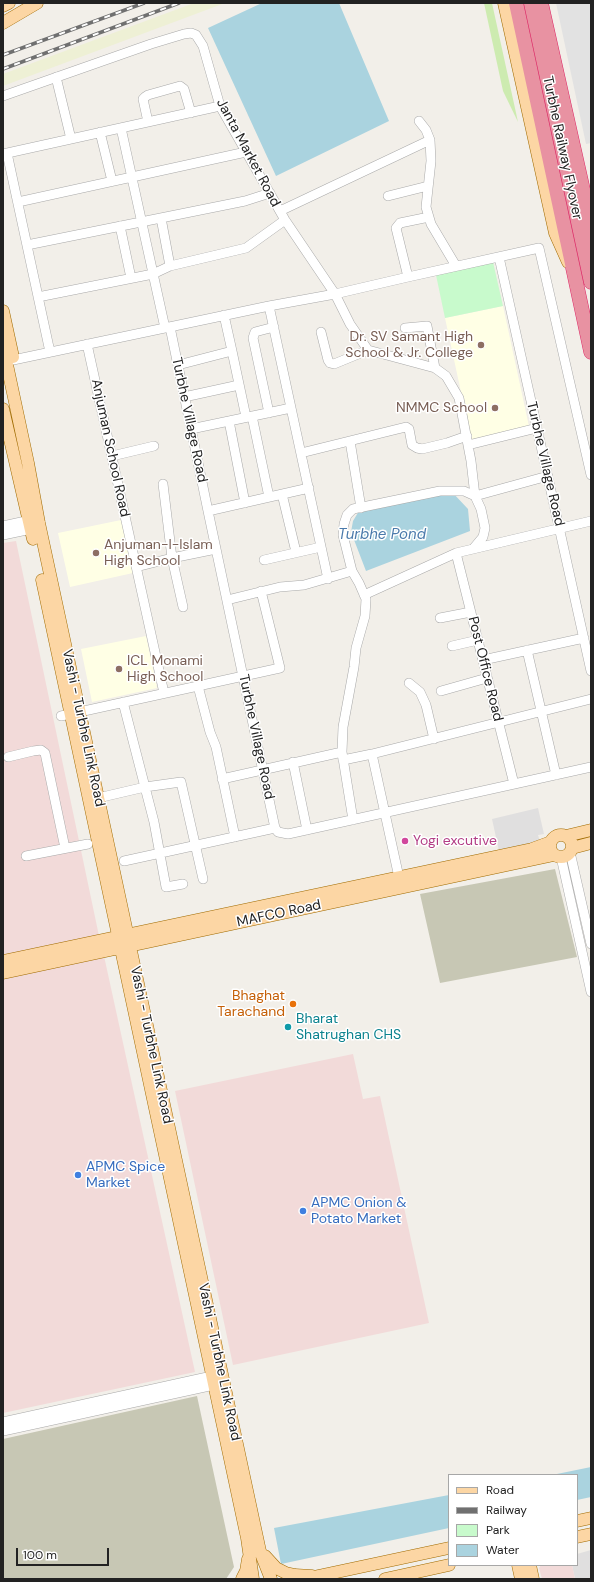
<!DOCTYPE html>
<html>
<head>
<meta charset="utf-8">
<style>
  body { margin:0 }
  #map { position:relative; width:594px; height:1582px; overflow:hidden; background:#f2efe9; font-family:"DM Sans",sans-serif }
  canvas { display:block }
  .frame { position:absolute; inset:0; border:4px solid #222; pointer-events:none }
  .legend { position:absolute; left:448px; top:1474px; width:130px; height:92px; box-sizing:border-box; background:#fff; border:1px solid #a7a7a7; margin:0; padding:5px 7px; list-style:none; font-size:12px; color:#222 }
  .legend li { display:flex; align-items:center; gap:8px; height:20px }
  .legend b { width:20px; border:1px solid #a7a7a7 }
  .scale { position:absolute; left:16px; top:1548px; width:93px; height:18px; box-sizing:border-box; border:2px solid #222; border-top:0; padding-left:5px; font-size:12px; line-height:14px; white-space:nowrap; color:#222; -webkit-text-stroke:3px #fff; paint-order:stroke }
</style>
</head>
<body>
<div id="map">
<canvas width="594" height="1582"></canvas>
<div class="frame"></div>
<ul class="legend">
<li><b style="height:5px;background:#fcd6a4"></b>Road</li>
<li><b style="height:5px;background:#707070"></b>Railway</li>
<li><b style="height:11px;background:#c8facc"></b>Park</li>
<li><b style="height:11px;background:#aad3df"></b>Water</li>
</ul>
<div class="scale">100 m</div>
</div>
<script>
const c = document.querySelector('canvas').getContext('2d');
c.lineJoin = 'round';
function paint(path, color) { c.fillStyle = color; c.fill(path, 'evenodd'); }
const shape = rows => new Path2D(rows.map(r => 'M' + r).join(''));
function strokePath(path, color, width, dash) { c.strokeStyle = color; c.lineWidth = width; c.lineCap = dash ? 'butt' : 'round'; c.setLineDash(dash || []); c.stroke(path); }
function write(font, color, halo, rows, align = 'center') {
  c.font = font + ' "DM Sans",sans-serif'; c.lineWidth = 3; c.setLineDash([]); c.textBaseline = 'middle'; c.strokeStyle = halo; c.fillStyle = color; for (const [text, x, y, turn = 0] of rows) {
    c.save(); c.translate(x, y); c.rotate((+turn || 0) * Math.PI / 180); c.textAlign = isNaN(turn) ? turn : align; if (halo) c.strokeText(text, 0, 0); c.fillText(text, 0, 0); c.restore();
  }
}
const residential = shape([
  [538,808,544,834,538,835,540,842,499,851,492,819],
  [591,1550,591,1579,575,1579,572,1565,577,1565,577,1554]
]);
const commercial = shape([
  [16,541,99,936,3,956,3,543],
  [104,956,195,1372,3,1413,3,978],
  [353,1054,363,1099,380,1096,429,1323,233,1365,175,1091],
  [541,1565,572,1565,575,1579,542,1579,539,1568]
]);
const education = shape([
  [503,306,530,431,472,443,445,318],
  [121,520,133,573,70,587,58,533],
  [146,636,157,688,92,702,81,649]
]);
const construction = shape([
  [555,869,577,957,440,983,420,894],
  [197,1396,234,1567,226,1579,3,1579,3,1439]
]);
const farmland = shape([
  [194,3,225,3,3,86,3,74]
]);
const grass = shape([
  [484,3,492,3,518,122,503,91]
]);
const park = shape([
  [493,262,503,306,445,318,436,275]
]);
const parking = shape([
  [556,3,591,3,591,143,586,144]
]);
const water = shape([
  [262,3,339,3,389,121,276,176,208,28],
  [452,492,468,509,470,531,366,571,351,532,353,521,359,511],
  [591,1467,591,1497,577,1500,577,1475,552,1475],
  [449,1495,449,1528,281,1564,274,1528]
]);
const minor = shape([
  [56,77,71,139],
  [3,96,151,44,184,34,191,33,196,35,203,46,220,106,285,220,335,294,350,324,368,350,435,368,446,376,459,398,471,461,475,496,548,476],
  [419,121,426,130,430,140,431,161,426,207,431,224,456,266],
  [148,122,143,99,145,97,148,95,180,86,184,89,191,113],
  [121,128,165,328],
  [100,132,112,181],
  [7,153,50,352],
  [3,154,220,106],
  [388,196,428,186],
  [18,202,246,152],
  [280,211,430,140],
  [161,218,170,266],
  [120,226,131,278],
  [27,245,245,201,270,193],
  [499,257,591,671],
  [408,277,396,228,400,223,429,217],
  [38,297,153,274,170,266,246,248,285,220],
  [269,306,328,579],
  [224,315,232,351],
  [170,327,208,511,275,828,278,832,288,834,591,767],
  [405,328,427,326,435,368],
  [321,332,328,360,330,363,334,364,368,350],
  [87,344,164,693],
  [13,360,269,306,335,294,408,277,539,248,591,475],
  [178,365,232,351,246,417],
  [184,397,239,385],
  [269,413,253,338,255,332,274,327],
  [252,416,269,497],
  [229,421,245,503],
  [191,429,291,408],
  [350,441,361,508],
  [468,445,537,428],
  [301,453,406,427,409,429,412,445,417,448,422,449,447,443,467,436],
  [112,456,154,446],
  [163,484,172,558,183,607],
  [282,494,296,552],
  [208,511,309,488],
  [3,526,35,519],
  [3,535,36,528],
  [473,549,591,521],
  [456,553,514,784],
  [264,560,321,547],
  [136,567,172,558,216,549],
  [352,571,343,535,344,524,347,515,353,509,440,491,464,491,475,496,481,509,485,528,483,537,473,549,456,553,364,595],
  [227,600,280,587,304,585,352,571,359,583,366,599,365,616,356,648,354,667,343,727,342,752,353,820],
  [440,618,471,612],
  [452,646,478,640],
  [527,650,556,775],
  [483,660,584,638],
  [409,683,420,692,426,705,434,739],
  [198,686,210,732,216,747,220,766,235,837],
  [441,691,487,678],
  [123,702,154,822,166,887,183,884],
  [61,716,280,668,261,591],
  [372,754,400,882],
  [8,757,33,751,41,750,45,753,65,848],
  [293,762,307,830],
  [222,779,342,752,343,760,372,754,591,699],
  [98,798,145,787,181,782,203,879],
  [570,852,591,944],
  [26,856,88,844],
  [561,857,591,992],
  [124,861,275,828],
  [3,1422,212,1376,218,1377],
  [3,1431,214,1385,218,1381]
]);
const major = shape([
  [504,3,555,233,568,262],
  [3,6,9,3],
  [3,23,37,3],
  [3,311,13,357],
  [3,346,28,463,39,523,260,1551,271,1579],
  [3,409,33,539],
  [42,580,247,1538,253,1579],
  '550 846a11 11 0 1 1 22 0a11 11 0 1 1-22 0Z',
  [566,836,591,830],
  [572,848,591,843],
  [3,961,532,849,551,842],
  [3,973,554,855],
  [577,1521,591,1518],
  [577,1537,591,1534],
  [265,1556,276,1568,286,1573,295,1575,312,1576],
  [518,1565,521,1579],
  [530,1565,533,1579],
  [242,1579,246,1571,248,1559],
  [304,1579,449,1548],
  [385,1579,449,1565]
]);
const highway = shape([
  [516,3,591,352],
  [531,3,591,282],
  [541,3,591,225,591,251]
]);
const rail = shape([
  [3,55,144,3],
  [3,69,179,3]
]);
const markers = [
  [481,345,4,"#8d6e63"],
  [495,408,4,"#8d6e63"],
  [96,553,4,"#8d6e63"],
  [119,669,4,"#8d6e63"],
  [405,841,4,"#d1479c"],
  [293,1004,4,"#e8710a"],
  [288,1027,4,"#0f9aa8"],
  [78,1175,4,"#3f7fe0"],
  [303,1211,4,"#3f7fe0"]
];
const streetNames = [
  ["Turbhe Railway Flyover",562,148,78],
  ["Janta Market Road",248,153,62],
  ["Turbhe Village Road",189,420,78],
  ["Anjuman School Road",110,448,78],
  ["Turbhe Village Road",545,464,77],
  ["Post Office Road",485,669,76],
  ["Vashi - Turbhe Link Road",83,728,78],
  ["Turbhe Village Road",256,737,78],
  ["MAFCO Road",279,914,-12],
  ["Vashi - Turbhe Link Road",151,1045,78],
  ["Vashi - Turbhe Link Road",219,1362,78]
];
const educationNames = [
  ["Dr. SV Samant High",473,337],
  ["School & Jr. College",473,353],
  ["NMMC School",487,408],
  ["Anjuman-I-Islam",104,545,"left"],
  ["High School",104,561,"left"],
  ["ICL Monami",127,661,"left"],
  ["High School",127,677,"left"]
];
const hotelNames = [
  ["Yogi excutive",413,841]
];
const foodNames = [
  ["Bhaghat",285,996],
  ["Tarachand",285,1012]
];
const cultureNames = [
  ["Bharat",296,1019],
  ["Shatrughan CHS",296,1035]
];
const shopNames = [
  ["APMC Spice",86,1167],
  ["Market",86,1183],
  ["APMC Onion &",311,1203],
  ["Potato Market",311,1219]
];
const waterNames = [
  ["Turbhe Pond",382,535]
];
paint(residential, '#e0dfdf');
paint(commercial, '#f2dad9');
paint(education, '#ffffe5');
paint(construction, '#c7c7b4');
paint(farmland, '#eef0d5');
paint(grass, '#cdebb0');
paint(park, '#c8facc');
paint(parking, '#e2e2e2');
paint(water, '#aad3df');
strokePath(minor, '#a9a9a9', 10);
strokePath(major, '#a06b00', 13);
strokePath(highway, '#dc2a67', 15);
strokePath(minor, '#fff', 9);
strokePath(major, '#fcd6a4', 12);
strokePath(highway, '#e892a2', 14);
strokePath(rail, '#707070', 3.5);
strokePath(rail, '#fff', 2, [6]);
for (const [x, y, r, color] of markers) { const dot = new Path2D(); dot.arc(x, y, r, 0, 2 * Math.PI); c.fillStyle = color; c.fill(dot); strokePath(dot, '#fff', 1.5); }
write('14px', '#222', '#fff', streetNames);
write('14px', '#785e54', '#fff', educationNames, 'right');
write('14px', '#b23c85', '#fff', hotelNames, 'left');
write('14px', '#c56008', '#fff', foodNames, 'right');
write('14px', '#0d838f', '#fff', cultureNames, 'left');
write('14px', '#366cbe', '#fff', shopNames, 'left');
write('italic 15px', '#4a7aab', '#fff', waterNames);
</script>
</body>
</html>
